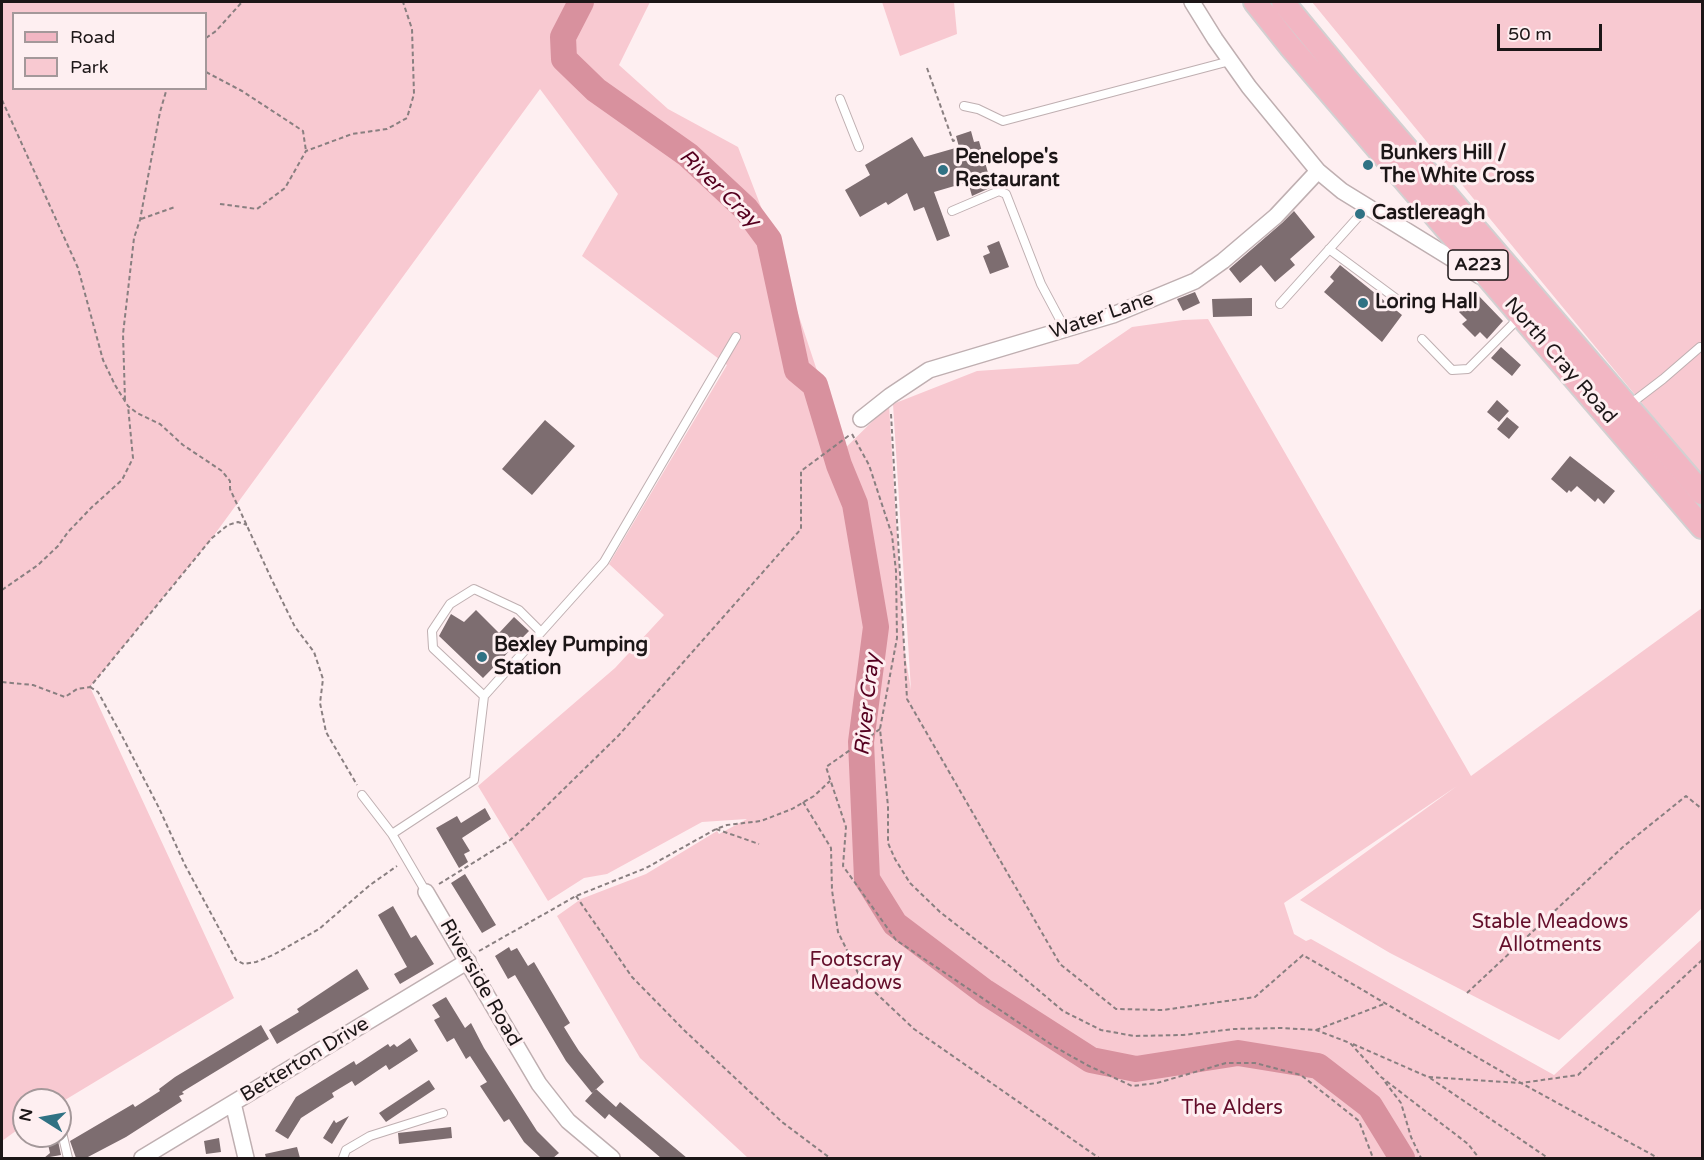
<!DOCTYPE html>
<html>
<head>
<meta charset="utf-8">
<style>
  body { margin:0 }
  #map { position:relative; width:1704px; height:1160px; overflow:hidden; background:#feeff1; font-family:"Varela Round",sans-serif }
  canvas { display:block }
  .frame { position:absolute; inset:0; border:3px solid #1c1617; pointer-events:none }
  .legend { position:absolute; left:12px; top:12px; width:195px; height:78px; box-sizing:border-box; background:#feeff1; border:2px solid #a4989a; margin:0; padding:8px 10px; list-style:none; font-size:18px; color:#1c1617 }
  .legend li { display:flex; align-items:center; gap:12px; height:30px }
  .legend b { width:30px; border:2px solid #a4989a }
  .north { position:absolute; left:12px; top:1088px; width:60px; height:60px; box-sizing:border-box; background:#feeff1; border:2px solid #a4989a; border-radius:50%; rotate:281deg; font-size:16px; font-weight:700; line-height:24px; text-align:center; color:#1c1617 }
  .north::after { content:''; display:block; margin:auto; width:21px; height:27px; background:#307284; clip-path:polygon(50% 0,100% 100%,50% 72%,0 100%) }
  .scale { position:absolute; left:1497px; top:24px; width:105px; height:27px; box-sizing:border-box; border:3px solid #1c1617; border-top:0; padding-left:8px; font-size:18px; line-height:21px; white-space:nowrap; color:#1c1617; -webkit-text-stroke:4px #feeff1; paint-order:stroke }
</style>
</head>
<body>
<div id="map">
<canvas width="1704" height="1160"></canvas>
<div class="frame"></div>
<ul class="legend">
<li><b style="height:8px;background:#f2b6c3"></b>Road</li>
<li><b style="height:16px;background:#f8c9d1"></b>Park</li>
</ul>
<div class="north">N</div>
<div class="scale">50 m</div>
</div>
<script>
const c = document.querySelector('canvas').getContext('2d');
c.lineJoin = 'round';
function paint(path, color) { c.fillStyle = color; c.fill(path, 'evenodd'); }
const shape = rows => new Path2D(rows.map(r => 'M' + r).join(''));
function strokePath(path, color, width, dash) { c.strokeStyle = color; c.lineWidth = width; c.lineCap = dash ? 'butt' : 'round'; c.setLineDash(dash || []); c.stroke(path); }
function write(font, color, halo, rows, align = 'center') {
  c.font = font + ' "Varela Round",sans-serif'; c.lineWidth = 6; c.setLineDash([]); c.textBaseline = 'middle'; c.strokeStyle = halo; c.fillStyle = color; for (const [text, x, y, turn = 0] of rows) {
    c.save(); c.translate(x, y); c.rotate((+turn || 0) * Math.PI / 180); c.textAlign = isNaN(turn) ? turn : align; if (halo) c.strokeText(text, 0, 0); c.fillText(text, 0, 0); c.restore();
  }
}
const green = shape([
  [2,2,650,2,619,65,668,109,738,147,773,238,839,437,823,431,827,466,889,405,904,648,911,690,893,404,977,371,1078,364,1132,327,1183,320,1208,319,1471,776,1702,608,1702,908,1559,1040,1390,953,1300,900,1457,786,1284,903,1294,934,1306,941,1311,939,1554,1075,1702,939,1702,1158,748,1158,640,1058,557,916,581,899,646,874,717,831,719,834,747,819,702,822,607,874,584,878,548,901,478,786,615,668,664,615,609,564,727,365,582,256,618,194,540,89,212,538,90,687,234,998,60,1103,60,1100,24,1100,24,1125,2,1141],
  [14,14,206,14,206,88,14,88],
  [882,2,954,2,957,34,900,56],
  [1312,2,1702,2,1702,476,1523,259]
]);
const river = shape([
  [581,2,563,37,564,59,596,90,688,155,746,209,769,240,797,370,815,385,839,465,855,504,876,627,861,742,867,879,895,924,985,992,1091,1060,1136,1069,1238,1053,1318,1066,1370,1106,1402,1158]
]);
const building = shape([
  [971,131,974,142,979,141,992,187,972,196,968,182,934,192,950,236,937,241,924,207,914,211,907,193,888,205,886,202,860,217,845,190,870,175,865,165,912,137,924,157,959,147,956,136],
  [1294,211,1315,237,1290,259,1295,265,1275,282,1261,265,1240,283,1229,269,1282,223],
  [999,241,1009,267,990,274,983,256,990,253,987,246],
  [1340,265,1402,315,1382,342,1324,292,1334,281,1330,277],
  [1195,292,1200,303,1183,311,1177,299],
  [1477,294,1503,321,1487,339,1480,332,1475,337,1462,324,1467,320,1459,312],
  [1252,298,1252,316,1213,317,1212,299],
  [1501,347,1521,365,1512,376,1491,358],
  [1497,400,1509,411,1499,422,1487,412],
  [1507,417,1519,427,1509,439,1497,429],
  [545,420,575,446,532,495,502,469],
  [1570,456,1615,491,1604,504,1598,498,1595,502,1577,486,1571,492,1569,490,1567,493,1551,479],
  [476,610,499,633,514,617,529,631,483,678,439,636,451,614,464,622],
  [485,808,491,819,462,838,470,851,464,854,468,862,459,868,436,828,457,816,461,823],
  [465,874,496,925,482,933,451,883],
  [393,906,411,938,416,935,434,964,400,984,394,974,407,967,378,915],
  [509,947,511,951,517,948,528,966,534,962,570,1023,564,1027,572,1040,579,1051,604,1082,592,1093,566,1061,515,975,508,979,495,956],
  [357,969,369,989,277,1044,269,1030,299,1012,297,1009],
  [446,997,465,1028,471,1023,484,1048,537,1131,559,1153,553,1158,541,1158,524,1142,509,1119,504,1122,480,1086,487,1082,470,1056,466,1059,454,1038,447,1042,434,1020,440,1017,432,1005],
  [261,1025,269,1039,182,1092,184,1094,179,1096,182,1101,126,1137,86,1158,76,1158,70,1141,133,1104,135,1107,160,1091,159,1089,175,1077],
  [410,1038,418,1051,389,1070,386,1065,355,1086,352,1081,332,1093,334,1097,301,1118,288,1139,275,1131,296,1097,354,1061,356,1065,388,1044,390,1047,394,1044,397,1047],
  [429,1080,435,1089,386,1122,379,1113],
  [596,1089,616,1107,620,1102,687,1158,661,1158,609,1114,605,1119,585,1101],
  [349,1116,332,1144,323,1138,334,1120,336,1123],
  [451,1127,452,1138,399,1144,398,1133],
  [46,1136,57,1136,61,1155,44,1158,50,1153],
  [219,1138,221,1152,206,1154,204,1141],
  [297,1147,300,1158,266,1158,265,1154]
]);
const path = shape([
  [206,38,216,31,242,2],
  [927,68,953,141,957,139],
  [206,72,242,91,303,131,306,151],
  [2,100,78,268,103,360,115,385,128,406,137,413,160,424,183,445,222,471,230,481,230,489,271,578,295,627,314,652,323,679,320,703,326,732,357,785],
  [220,204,257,209,285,188,306,151,352,134,387,129,407,118,414,94,412,29,403,2],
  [141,219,175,207],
  [125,400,123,334,134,238,140,220,160,112,167,88],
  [891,414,907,699,1060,964,1116,1009,1163,1010,1255,997,1303,955,1521,1083,1658,1158],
  [852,434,869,465,892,535,896,571,897,638,880,729,888,806,888,843,895,859,910,883,940,912,1011,967,1063,1011,1101,1030,1134,1036,1183,1035,1234,1029,1282,1028,1316,1030,1350,1043,1381,1077,1468,1144,1479,1158],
  [2,590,38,565,58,546,68,532,92,507,122,480,133,458,128,406],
  [2,682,33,685,65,697,77,689,90,687,212,538,228,525,238,522,247,525],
  [90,687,98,692,122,736,159,808,185,865,236,960,244,964,256,962,273,955,319,929,370,885,397,866],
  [880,729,826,767,846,827,843,866,896,940,1055,1047,1087,1065,1132,1086,1157,1083,1226,1063,1255,1063,1301,1075,1359,1121,1373,1158],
  [803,802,831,848,832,890,838,932,861,979,914,1029,1099,1158],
  [716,829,759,844],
  [439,884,510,840,525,827,619,735,801,529,801,471,851,434],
  [576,896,632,977,685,1031,782,1122,830,1158],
  [479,951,576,896,646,868,716,829,727,825,761,821,792,809,814,796,830,781],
  [1467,993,1624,846,1686,796,1702,809],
  [1316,1030,1384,1004],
  [1353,1044,1428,1077,1521,1083,1578,1075,1702,960],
  [1430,1078,1548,1158],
  [1385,1082,1401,1103,1411,1137,1421,1158]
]);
const lane = shape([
  [840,99,859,147],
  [964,106,978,109,1003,121,1230,61],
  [952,211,999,191,1006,194,1041,284,1065,329],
  [1329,249,1398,300],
  [1280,304,1368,206],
  [1422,339,1452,370,1468,369,1520,317],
  [1629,405,1663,379,1700,347,1702,347],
  [484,696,433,648,432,631,450,604,474,589,519,610,541,632],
  [362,795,392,834,426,892],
  [392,834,474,780,484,696,604,562,736,337],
  [60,1124,68,1158],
  [343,1158,346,1150,370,1136,443,1113]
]);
const street = shape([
  [1192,2,1215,39,1249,87,1318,171,1342,191,1480,276],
  [861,419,890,396,929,370,1113,315,1195,281,1223,261,1276,216,1318,171],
  [426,892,539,1084,568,1121,612,1158],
  [233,1103,246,1158],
  [142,1158,468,961]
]);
const primary = shape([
  [1255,2,1290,46,1702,527],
  [1283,2,1345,77,1702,493]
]);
const markers = [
  [1368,165,6,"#307284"],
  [943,170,6,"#307284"],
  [1360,214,6,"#307284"],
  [1363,303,6,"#307284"],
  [482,657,6,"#307284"]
];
const shields = [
  [1478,265,60]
];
const shieldNames = [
  ["A223",1478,265]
];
const poiNames = [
  ["Bunkers Hill /",1380,154],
  ["The White Cross",1380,177],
  ["Penelope's",955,158],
  ["Restaurant",955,181],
  ["Castlereagh",1372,214],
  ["Loring Hall",1375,303],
  ["Bexley Pumping",494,646],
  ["Station",494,669]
];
const streetNames = [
  ["Water Lane",1102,316,-19],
  ["North Cray Road",1560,361,49],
  ["Riverside Road",480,983,60],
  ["Betterton Drive",305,1060,-31]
];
const parkNames = [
  ["Stable Meadows",1550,923],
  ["Allotments",1550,946],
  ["Footscray",856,961],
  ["Meadows",856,984],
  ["The Alders",1232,1109]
];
const waterNames = [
  ["River Cray",719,189,44],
  ["River Cray",868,705,-84]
];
paint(green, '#f8c9d1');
strokePath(river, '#d8919e', 26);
paint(building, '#7d6d70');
strokePath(lane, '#bfafb1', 10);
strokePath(street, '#bfafb1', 18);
strokePath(primary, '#d2d0d1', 26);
strokePath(path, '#897f80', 2, [4.5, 3]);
strokePath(lane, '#fff', 8);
strokePath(street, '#fff', 15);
strokePath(primary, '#f2b6c3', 22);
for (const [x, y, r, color] of markers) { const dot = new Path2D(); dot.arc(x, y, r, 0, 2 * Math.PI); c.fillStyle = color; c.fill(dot); strokePath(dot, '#feeff1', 2); }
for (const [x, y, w] of shields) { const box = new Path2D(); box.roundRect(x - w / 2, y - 15, w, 30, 4.5); c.fillStyle = '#feeff1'; c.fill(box); strokePath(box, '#1c1617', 1.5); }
write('bold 18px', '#1c1617', null, shieldNames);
write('bold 20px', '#1c1617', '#feeff1', poiNames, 'left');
write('20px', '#1c1617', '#feeff1', streetNames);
write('20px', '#640f2b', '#feeff1', parkNames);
write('italic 21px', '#55001f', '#feeff1', waterNames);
</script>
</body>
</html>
